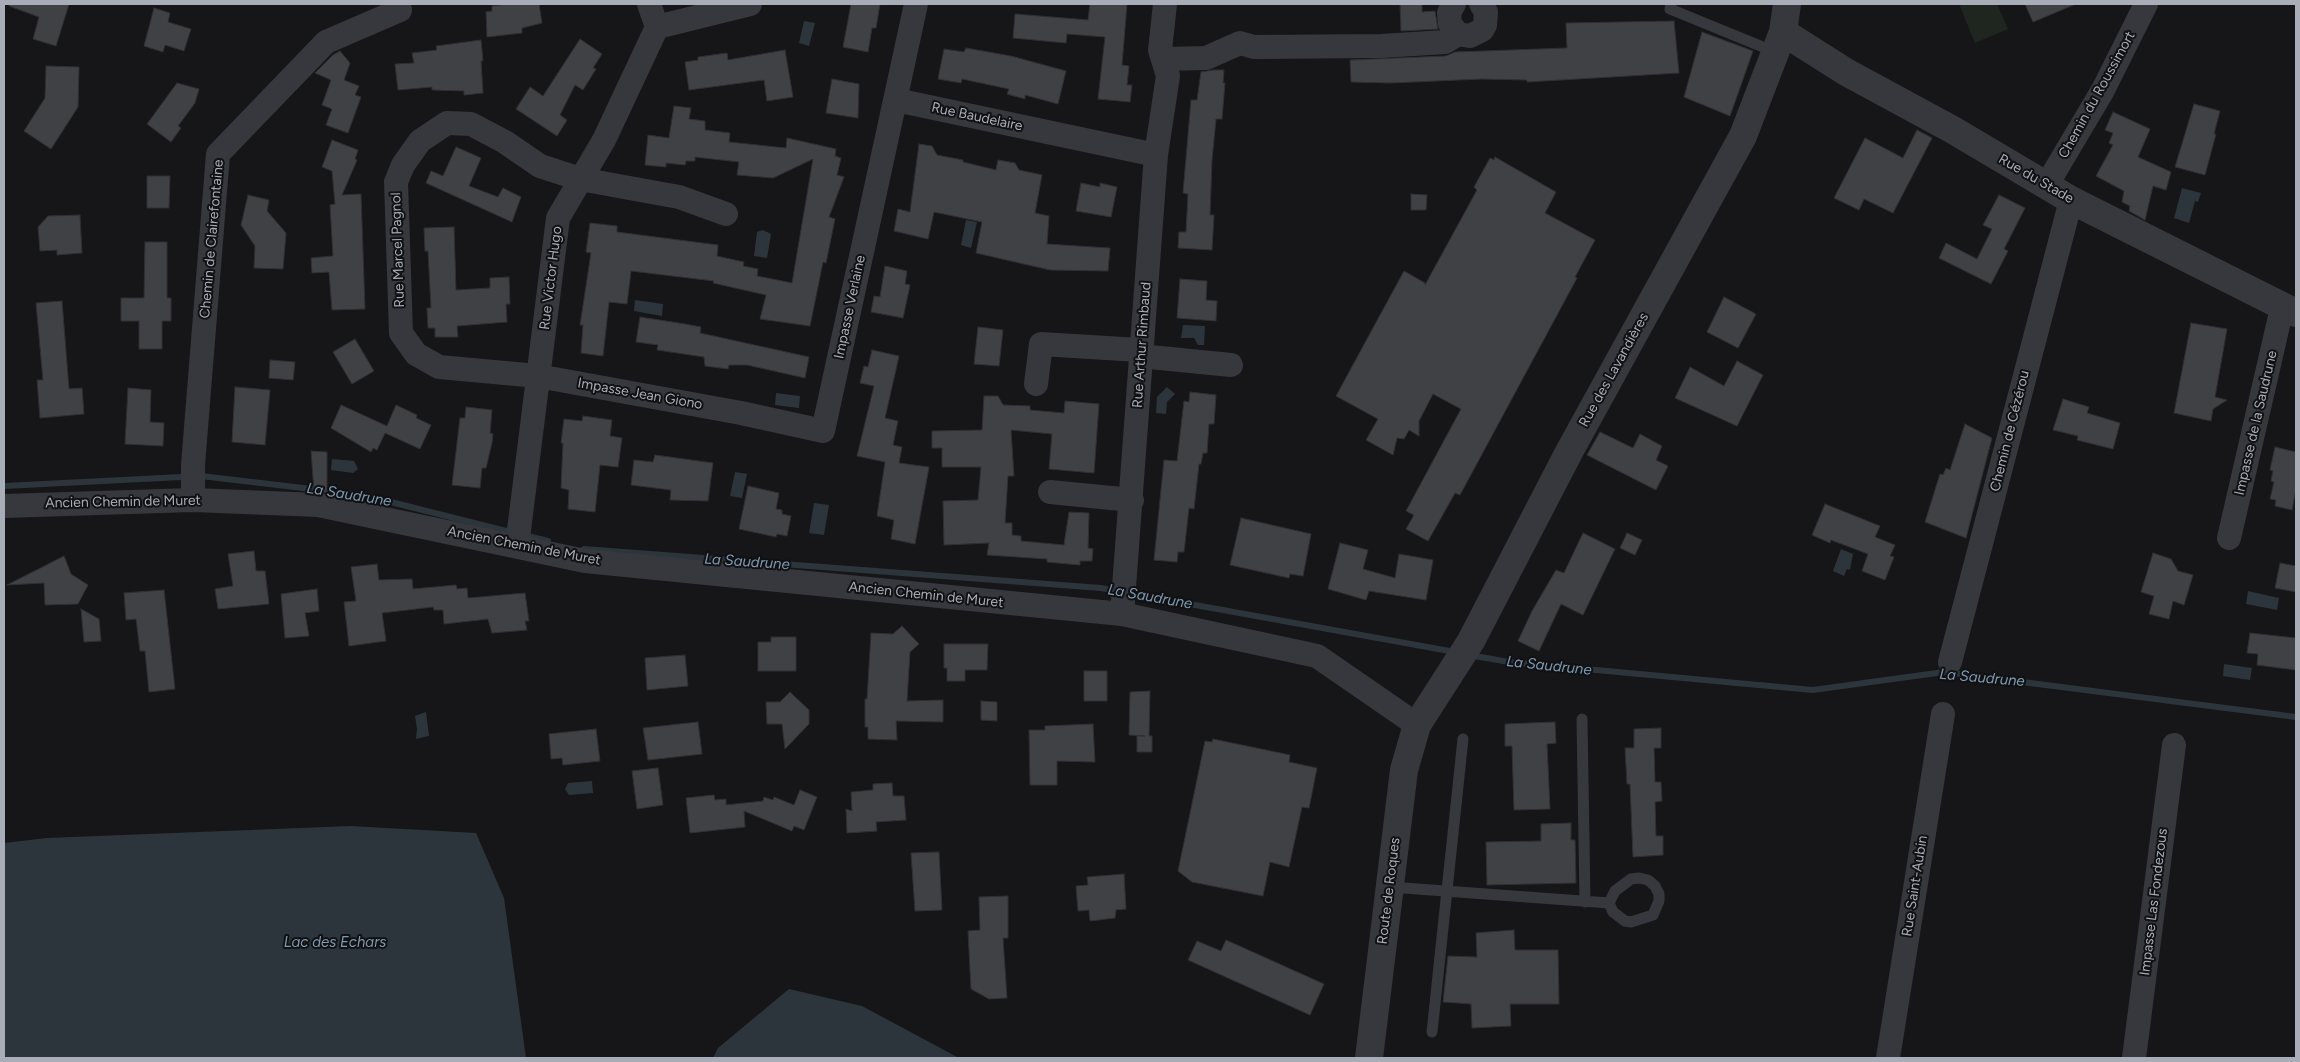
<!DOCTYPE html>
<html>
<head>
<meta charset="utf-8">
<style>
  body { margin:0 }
  #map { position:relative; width:2300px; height:1062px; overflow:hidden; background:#161618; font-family:Figtree,sans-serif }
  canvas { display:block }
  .frame { position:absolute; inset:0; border:5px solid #a8adb8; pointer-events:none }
</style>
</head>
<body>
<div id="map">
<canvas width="2300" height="1062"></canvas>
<div class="frame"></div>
</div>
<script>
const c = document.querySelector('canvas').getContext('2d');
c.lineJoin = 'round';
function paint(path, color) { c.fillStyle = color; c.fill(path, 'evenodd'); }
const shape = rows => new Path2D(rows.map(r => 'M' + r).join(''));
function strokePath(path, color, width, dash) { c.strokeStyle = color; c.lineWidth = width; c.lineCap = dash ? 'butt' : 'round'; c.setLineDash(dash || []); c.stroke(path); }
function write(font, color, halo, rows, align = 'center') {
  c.font = font + ' Figtree,sans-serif'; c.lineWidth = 4; c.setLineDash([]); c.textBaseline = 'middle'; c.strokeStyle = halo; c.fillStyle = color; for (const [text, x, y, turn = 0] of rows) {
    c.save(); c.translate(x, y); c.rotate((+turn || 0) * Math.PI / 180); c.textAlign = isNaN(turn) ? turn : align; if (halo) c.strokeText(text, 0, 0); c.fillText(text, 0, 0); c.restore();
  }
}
const green = shape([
  [1959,4,1997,4,2008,29,1975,43]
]);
const water = shape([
  [804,21,815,23,809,46,799,43],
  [2182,188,2201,193,2198,202,2195,201,2189,223,2174,218],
  [966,220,977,222,971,248,961,245],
  [763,230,771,234,767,258,754,256,757,232],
  [635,300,663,304,662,316,634,311],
  [1183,325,1205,326,1204,345,1198,345,1194,338,1181,338],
  [1167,387,1175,394,1167,402,1166,414,1156,413,1157,397],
  [776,393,800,396,799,408,775,405],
  [332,459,354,461,358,469,353,473,331,470],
  [735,472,747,474,742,498,730,496],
  [814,503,829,505,824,535,809,533],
  [1841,549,1853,554,1850,570,1847,569,1844,576,1833,571],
  [2248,591,2279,598,2277,610,2246,604],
  [2224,664,2252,668,2250,680,2223,676],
  [426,712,429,736,416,739,417,729,415,716],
  [592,781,593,793,569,795,565,789,568,783],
  [351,826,476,833,504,898,526,1058,4,1058,4,843,47,838],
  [789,989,862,1006,959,1058,713,1058,718,1048]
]);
const stream = shape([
  [4,486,201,476,363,495,514,533],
  [524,535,548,541],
  [584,549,1101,588,1455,652],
  [1469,655,1509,662,1813,690,1944,672,2296,717]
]);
const building = shape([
  [9,4,69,4,56,46,33,39,39,17,9,6,9,4],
  [508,4,539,4,542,23,522,28,522,33,487,37,486,12,492,11,492,6,508,4],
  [851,4,880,4,876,28,872,28,868,52,843,47,851,4],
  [1090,4,1127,4,1122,65,1129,66,1127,85,1132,85,1130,102,1098,99,1105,37,1067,34,1066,43,1013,38,1015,14,1088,20,1090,4],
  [1400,4,1422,4,1422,12,1435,11,1438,29,1401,31,1400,4],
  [2025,4,2076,4,2033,22,2025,4],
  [154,8,170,13,168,22,191,29,184,51,165,45,163,52,144,46,154,8],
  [1674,21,1679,73,1527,82,1527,80,1482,79,1390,83,1351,82,1350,60,1446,56,1455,52,1567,48,1566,23,1674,21],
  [1702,32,1753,51,1730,116,1684,97,1702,32],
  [580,39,602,54,593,68,596,69,583,90,575,85,560,115,567,120,557,136,516,109,530,87,543,96,580,39],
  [481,40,483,61,481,61,483,93,464,95,464,91,432,90,432,87,398,90,395,64,414,63,412,53,437,50,436,46,481,40],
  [966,48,1011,56,1066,71,1058,104,1025,95,1025,99,1007,94,1009,89,962,79,961,83,938,79,944,49,964,52,966,48],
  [785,50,793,97,767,101,764,80,689,90,685,62,698,60,698,57,727,53,728,60,785,50],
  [340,51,350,63,344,80,359,86,355,95,361,97,348,133,326,125,332,109,322,105,331,80,315,73,333,55,340,51],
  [46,66,79,67,78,107,51,149,24,131,45,98,46,66],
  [1214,70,1224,70,1223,83,1225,83,1222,119,1216,119,1212,160,1210,215,1214,215,1212,250,1178,248,1179,232,1186,232,1188,194,1183,193,1191,100,1197,100,1201,72,1214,70],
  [832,79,859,84,858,118,826,113,832,79],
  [177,83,199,89,195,103,178,126,181,128,171,142,147,124,177,83],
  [2194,104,2220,111,2214,134,2216,134,2205,175,2175,167,2194,104],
  [674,106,691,108,689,119,705,121,705,130,730,133,729,142,786,148,787,138,836,149,835,156,841,158,837,175,844,177,829,217,835,219,826,263,823,262,810,326,760,319,766,295,713,283,714,281,631,271,627,304,609,302,603,356,581,353,583,325,580,325,591,253,586,252,590,223,617,226,617,232,718,245,717,256,744,262,743,266,758,269,757,276,792,283,813,159,773,178,737,175,739,162,695,157,695,161,686,161,685,165,666,163,666,167,645,165,648,135,669,138,674,106],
  [2113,112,2150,129,2138,157,2171,172,2166,190,2153,186,2145,220,2129,211,2130,206,2122,202,2124,191,2096,176,2113,145,2109,143,2113,133,2105,130,2113,112],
  [1917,130,1932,138,1893,213,1864,199,1859,210,1834,198,1865,138,1903,158,1917,130],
  [332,140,358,150,355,159,357,160,342,195,361,194,365,309,332,310,329,272,312,273,311,258,333,256,330,205,335,204,332,171,322,167,332,140],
  [919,144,932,146,937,155,963,160,963,162,996,170,998,160,1015,163,1019,170,1042,175,1035,213,1049,216,1047,244,1110,248,1108,271,1050,270,976,253,982,222,934,212,928,239,894,231,898,209,910,212,919,144],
  [456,147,481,158,469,186,498,197,503,188,521,197,512,222,426,183,431,171,443,176,456,147],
  [1495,157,1556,192,1545,213,1595,240,1575,277,1577,278,1460,495,1455,493,1428,541,1406,529,1414,515,1406,511,1461,409,1433,394,1419,421,1419,436,1409,430,1404,439,1397,438,1393,455,1366,440,1378,419,1336,396,1404,271,1425,283,1425,285,1477,190,1474,187,1490,158,1494,160,1495,157],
  [147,176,170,176,169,208,147,208,147,176],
  [1081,183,1100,187,1100,183,1117,187,1111,217,1076,211,1081,183],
  [1411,194,1427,195,1426,210,1411,210,1411,194],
  [248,195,269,200,267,211,286,233,283,269,254,268,255,246,241,225,248,195],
  [1999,195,2025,208,2004,249,2008,251,1991,284,1939,258,1946,243,1977,259,1992,229,1983,225,1999,195],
  [80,215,82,253,57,255,57,250,40,251,38,227,48,216,80,215],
  [454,227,456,290,490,288,490,278,509,277,510,304,506,304,507,322,457,326,458,337,435,337,435,328,428,328,427,308,431,308,428,251,425,251,424,228,454,227],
  [145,242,167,242,167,298,171,298,171,321,162,321,162,349,139,349,139,321,121,321,121,298,144,298,145,242],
  [885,266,907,271,905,284,910,285,903,318,871,312,874,296,880,297,885,266],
  [1180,279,1207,281,1206,300,1217,301,1216,321,1177,318,1180,279],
  [1724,297,1756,314,1738,348,1707,332,1724,297],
  [62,301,69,389,82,388,84,414,40,418,37,380,43,380,36,303,62,301],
  [640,317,685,324,701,327,700,333,809,357,805,378,747,365,729,365,728,369,705,366,704,357,657,350,658,345,636,342,640,317],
  [2191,323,2227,329,2215,397,2227,400,2213,409,2211,421,2174,413,2191,323],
  [978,327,1003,330,999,366,974,364,978,327],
  [355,339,374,371,352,384,333,352,355,339],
  [872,350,899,356,885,418,898,421,893,445,902,447,899,463,929,467,915,544,891,539,894,520,877,516,885,462,857,456,874,386,860,383,864,366,868,367,872,350],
  [270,360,295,362,293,380,269,378,270,360],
  [1737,361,1763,375,1737,426,1675,398,1690,367,1724,386,1737,361],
  [235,387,270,390,265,445,232,442,235,387],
  [128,388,151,390,150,422,164,423,163,446,125,444,128,388],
  [1190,392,1216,395,1214,424,1209,424,1207,453,1203,453,1201,464,1199,464,1194,509,1189,508,1184,552,1178,552,1177,562,1154,560,1164,460,1177,461,1184,401,1189,402,1190,392],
  [984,396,998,396,1003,405,1030,406,1030,410,1064,413,1065,401,1099,404,1094,473,1049,469,1052,434,1011,430,1014,476,1008,476,1005,523,1012,523,1012,535,1021,536,1021,541,1064,545,1069,512,1089,513,1088,548,1093,549,1092,561,1080,561,1080,565,1047,562,1047,559,987,555,989,543,944,545,943,501,978,500,981,467,942,467,942,448,932,448,932,431,982,430,984,396],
  [2063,399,2089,407,2087,413,2120,423,2113,449,2077,440,2078,436,2053,430,2063,399],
  [341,405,387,426,396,405,417,415,416,418,431,425,420,449,385,433,377,450,373,448,371,452,331,428,341,405],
  [466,407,492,410,490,433,493,434,492,443,486,468,482,468,480,488,452,485,460,418,465,418,466,407],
  [583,416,612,420,610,436,622,438,618,467,600,465,595,512,568,509,569,490,561,488,563,443,561,443,564,419,582,421,583,416],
  [1965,424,1992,438,1966,538,1925,522,1940,474,1943,475,1946,468,1950,470,1965,424],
  [1600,432,1633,448,1640,434,1662,446,1656,460,1668,466,1656,490,1587,455,1600,432],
  [2275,447,2296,452,2296,488,2292,510,2275,506,2276,500,2270,499,2274,482,2271,481,2273,471,2270,470,2275,447],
  [311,451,327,452,327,493,314,491,311,451],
  [655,455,713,463,708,501,670,500,671,490,631,485,634,460,653,462,655,455],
  [748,486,779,493,776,509,782,510,782,514,791,516,787,536,777,534,776,537,739,529,748,486],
  [1825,504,1880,526,1875,537,1895,545,1890,556,1894,557,1885,580,1862,571,1868,554,1831,540,1830,543,1812,535,1825,504],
  [1241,518,1311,534,1303,576,1290,574,1289,578,1230,565,1241,518],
  [1583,533,1615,549,1583,615,1561,604,1539,651,1518,641,1532,611,1556,570,1564,573,1583,533],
  [1627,533,1642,540,1635,555,1620,548,1627,533],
  [1340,543,1368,550,1363,569,1395,578,1399,554,1433,560,1426,600,1369,591,1366,600,1328,589,1340,543],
  [254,551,256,571,265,571,269,604,218,609,215,589,233,586,228,554,254,551],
  [2153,553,2171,559,2178,571,2193,575,2184,605,2173,601,2169,619,2149,614,2154,596,2141,592,2153,553],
  [64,556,71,574,88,585,78,604,45,605,44,583,7,585,64,556],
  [2280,563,2296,566,2296,592,2275,588,2280,563],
  [377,564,379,580,412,579,413,589,456,585,457,589,467,588,468,598,525,593,529,621,525,621,527,630,492,633,488,619,444,624,443,610,434,610,433,607,382,613,386,641,349,646,344,602,356,601,351,567,377,564],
  [317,589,319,611,305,613,309,636,285,638,281,594,317,589],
  [164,590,175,689,149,692,145,651,140,651,136,619,126,620,124,593,164,590],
  [81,609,99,619,101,641,84,642,81,609],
  [902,626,919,644,910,652,907,701,943,700,943,722,896,721,897,740,868,739,868,727,865,727,865,699,867,699,871,633,893,634,902,626],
  [2250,633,2296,638,2296,670,2257,665,2258,654,2247,653,2250,633],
  [771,637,796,637,796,671,758,671,758,642,771,642,771,637],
  [944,644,988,644,987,670,965,670,965,681,947,681,947,668,944,668,944,644],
  [685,655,688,686,647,690,645,658,685,655],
  [1084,671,1107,671,1107,701,1084,701,1084,671],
  [1150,691,1149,736,1152,736,1152,752,1137,752,1137,736,1145,736,1129,735,1130,692,1150,691],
  [790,692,809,710,809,724,785,749,782,724,767,724,766,702,780,702,790,692],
  [981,701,997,702,997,721,981,720,981,701],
  [698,722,702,754,648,760,643,728,698,722],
  [1555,722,1556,743,1547,744,1550,809,1514,810,1512,746,1505,746,1505,724,1555,722],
  [1093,724,1095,762,1057,761,1057,785,1030,785,1029,730,1045,730,1045,726,1093,724],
  [1661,728,1661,748,1654,748,1655,782,1661,782,1662,801,1655,802,1656,836,1663,836,1663,855,1633,857,1630,784,1627,784,1625,748,1634,748,1634,729,1661,728],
  [596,729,600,761,563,765,562,758,551,759,549,734,596,729],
  [1213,739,1290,755,1289,762,1317,768,1309,808,1302,807,1289,867,1270,862,1263,896,1192,882,1178,871,1205,741,1212,742,1213,739],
  [658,768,663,805,637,809,632,771,658,768],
  [892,783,893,796,904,796,906,820,876,822,877,831,847,833,846,809,852,811,851,792,873,790,873,784,892,783],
  [800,790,817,797,804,830,794,826,792,831,744,811,745,827,690,833,686,798,714,795,715,800,726,799,726,805,763,801,764,797,773,800,774,797,794,805,800,790],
  [1571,823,1571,840,1575,840,1576,883,1487,885,1486,842,1541,841,1541,824,1571,823],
  [939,852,942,910,915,911,911,853,939,852],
  [1124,874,1126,909,1116,910,1115,918,1090,921,1089,910,1078,911,1076,886,1088,885,1087,877,1124,874],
  [1008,896,1008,938,1003,938,1007,998,989,999,971,989,968,931,980,930,979,897,1008,896],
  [1514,930,1515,950,1558,950,1559,1004,1510,1004,1511,1026,1472,1028,1471,1004,1443,1002,1448,956,1477,957,1476,933,1514,930],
  [1226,940,1324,984,1310,1015,1188,960,1197,941,1221,951,1226,940]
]);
const service = shape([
  [1671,4,1670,9,1775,52],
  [1582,719,1585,902],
  [1390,887,1609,903,1613,912,1625,921,1631,922,1653,915,1659,901,1659,894,1655,886,1648,880,1639,878,1631,879,1615,891,1609,903],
  [1432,1032,1463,739]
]);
const minor = shape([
  [1454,4,1449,13,1450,24,1458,34,1470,36,1482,30,1485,25,1486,12,1481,4],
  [657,27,750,4],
  [1163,59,1206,58,1240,43,1254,47,1381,46,1445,42,1458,34],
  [896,100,1156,155],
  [2046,186,2103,90,2146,4],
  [726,214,679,197,580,179,540,166,505,142,471,124,447,123,420,141,403,165,396,182,401,333,416,354,439,367,538,376,741,413,823,431,916,4],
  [1140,356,1231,365],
  [1036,384,1041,344,1140,350],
  [1050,492,1132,500],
  [193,500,193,465,218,154,326,42,400,10],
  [4,506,193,500,318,505,585,561,1122,614,1317,656,1417,725],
  [2229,538,2282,308],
  [517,546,558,218,604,140,657,27,649,4],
  [1122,614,1156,155,1168,76,1160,50,1165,4],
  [1950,662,2071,200],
  [1888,1058,1943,714],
  [2134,1058,2174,745]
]);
const tertiary = shape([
  [1783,32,1846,72,1953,130,2071,200,2296,313],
  [1369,1058,1404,770,1417,725,1471,641,1569,452,1743,136,1783,32,1787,4]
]);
const streetNames = [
  ["Chemin du Roussimort",2097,95,-61],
  ["Rue Baudelaire",977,117,12],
  ["Rue du Stade",2036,179,30],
  ["Chemin de Clairefontaine",212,239,-85],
  ["Rue Marcel Pagnol",398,250,-92],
  ["Rue Victor Hugo",551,278,-83],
  ["Impasse Verlaine",850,307,-78],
  ["Rue Arthur Rimbaud",1142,345,-86],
  ["Rue des Lavandières",1614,370,-61],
  ["Impasse Jean Giono",640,394,10],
  ["Impasse de la Saudrune",2256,423,-77],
  ["Chemin de Cézérou",2010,431,-76],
  ["Ancien Chemin de Muret",123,502,-1],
  ["Ancien Chemin de Muret",524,546,11],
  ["Ancien Chemin de Muret",926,595,6],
  ["Rue Saint-Aubin",1915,886,-81],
  ["Route de Roques",1389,891,-83],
  ["Impasse Las Fondezous",2154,902,-83]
];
const waterNames = [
  ["La Saudrune",349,495,9],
  ["La Saudrune",747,562,4],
  ["La Saudrune",1150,597,10],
  ["La Saudrune",1549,666,6],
  ["La Saudrune",1982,678,5],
  ["Lac des Echars",335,943]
];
paint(green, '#1e261f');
paint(water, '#2c353c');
strokePath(stream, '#2c353c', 6);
paint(building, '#404145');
strokePath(building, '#303034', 1);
strokePath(service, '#37383d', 11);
strokePath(minor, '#37383d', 24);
strokePath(tertiary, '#37383d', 28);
write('14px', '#a8adb8', '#111113', streetNames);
write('italic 15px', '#7f9bb3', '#111113', waterNames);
</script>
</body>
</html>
